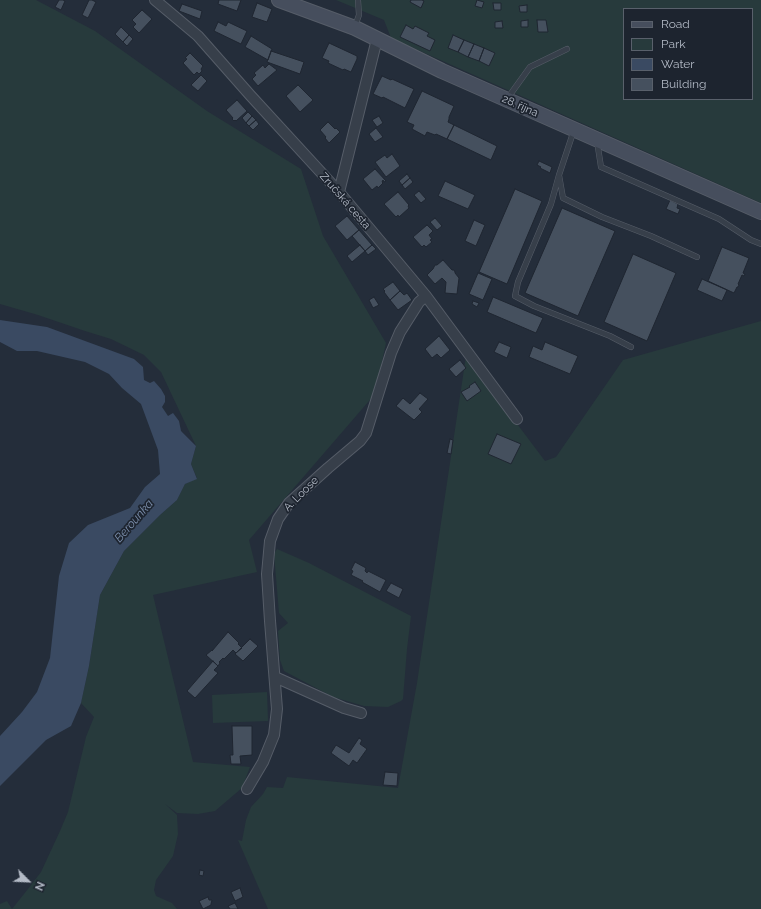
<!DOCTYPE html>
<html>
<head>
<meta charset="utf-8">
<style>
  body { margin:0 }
  #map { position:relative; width:761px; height:909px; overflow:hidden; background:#242d3a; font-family:Raleway,sans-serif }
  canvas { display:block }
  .legend { position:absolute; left:623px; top:8px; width:130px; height:92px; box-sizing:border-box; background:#1d242f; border:1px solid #59606b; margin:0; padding:5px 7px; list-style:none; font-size:12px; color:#b3bac6 }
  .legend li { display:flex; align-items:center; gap:8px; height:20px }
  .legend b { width:20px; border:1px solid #59606b }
  .north { position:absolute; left:8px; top:861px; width:40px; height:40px; -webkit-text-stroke:3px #1d242f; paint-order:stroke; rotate:114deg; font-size:11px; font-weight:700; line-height:16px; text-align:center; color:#b3bac6 }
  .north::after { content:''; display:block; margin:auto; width:14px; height:18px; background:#b3bac6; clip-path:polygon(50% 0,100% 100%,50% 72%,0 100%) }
</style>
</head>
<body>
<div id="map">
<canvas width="761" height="909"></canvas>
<ul class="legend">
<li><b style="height:5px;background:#464e5d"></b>Road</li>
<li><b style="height:11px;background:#273a3c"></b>Park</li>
<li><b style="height:11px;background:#3a4a62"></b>Water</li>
<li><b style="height:11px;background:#45505e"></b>Building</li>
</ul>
<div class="north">N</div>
</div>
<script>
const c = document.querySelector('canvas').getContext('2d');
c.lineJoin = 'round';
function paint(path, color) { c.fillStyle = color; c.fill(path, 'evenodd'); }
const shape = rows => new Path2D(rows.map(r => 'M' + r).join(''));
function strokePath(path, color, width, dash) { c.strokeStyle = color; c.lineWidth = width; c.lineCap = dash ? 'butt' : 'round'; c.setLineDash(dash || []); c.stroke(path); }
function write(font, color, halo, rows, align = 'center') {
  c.font = font + ' Raleway,sans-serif'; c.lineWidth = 3.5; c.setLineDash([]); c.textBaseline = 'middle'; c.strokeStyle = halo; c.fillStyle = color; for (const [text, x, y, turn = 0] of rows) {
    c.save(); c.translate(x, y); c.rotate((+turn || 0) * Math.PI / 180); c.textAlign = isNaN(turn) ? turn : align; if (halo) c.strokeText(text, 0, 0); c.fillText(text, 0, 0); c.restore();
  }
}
const green = shape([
  [0,0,36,0,95,31,207,111,301,169,323,236,386,343,375,394,249,540,257,572,153,595,193,762,250,767,242,788,215,811,198,814,177,813,165,804,177,815,178,834,173,856,156,880,154,890,156,896,172,903,177,909,12,909,28,889,41,872,60,831,68,812,86,737,94,717,81,703,89,666,100,595,124,551,160,515,177,500,185,484,197,478,191,464,196,446,161,372,144,355,111,339,85,331,38,315,0,304],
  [336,0,761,0,761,203,391,38,384,20],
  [624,9,752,9,752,99,624,99],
  [761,321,761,909,268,909,238,840,242,841,246,820,251,807,263,794,267,787,283,788,287,777,398,788,417,683,466,356,545,461,556,457,623,360],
  [277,549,309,563,411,616,407,649,403,699,401,701,388,707,364,706,333,697,284,671,280,660,278,631,288,623,279,613,274,554],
  [267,692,268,721,213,723,212,695],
  [7,901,12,909,0,909,0,904]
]);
const water = shape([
  [0,320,47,327,134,359,143,367,144,380,150,383,154,381,161,389,165,396,165,402,162,407,168,416,173,413,179,421,181,431,196,446,191,464,197,479,185,484,177,500,160,515,124,551,100,595,89,666,81,703,71,726,46,740,0,786,0,736,22,712,37,692,50,658,59,576,69,543,88,525,130,508,145,487,160,474,158,450,141,404,122,388,109,374,85,362,37,351,17,351,0,342]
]);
const building = shape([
  [59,0,63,0,65,1,61,10,55,7,59,0],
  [89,0,92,0,96,2,88,18,82,15,89,0],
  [219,0,241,0,237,11,218,4,219,0],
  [411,0,422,0,424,1,421,8,410,2,411,0],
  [477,0,484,2,482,8,475,6,477,0],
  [257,3,272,9,267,22,252,17,257,3],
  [493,3,501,3,501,10,494,10,493,3],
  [182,4,202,11,200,19,179,11,182,4],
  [527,5,527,12,520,12,519,6,527,5],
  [142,10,152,19,139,33,133,27,136,24,132,20,142,10],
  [528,20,528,27,521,27,521,21,528,20],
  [537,20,546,20,548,32,538,32,537,20],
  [502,21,503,28,495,28,495,22,502,21],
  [218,22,226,26,228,22,247,31,241,44,214,31,218,22],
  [406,25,413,29,415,26,429,33,427,36,435,40,430,51,400,37,406,25],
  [121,27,129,35,123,42,115,34,121,27],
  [129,35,133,39,127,46,123,42,129,35],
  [453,35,464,40,458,52,448,48,453,35],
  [251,36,272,49,268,60,245,47,251,36],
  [464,40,474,44,468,57,458,52,464,40],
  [329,43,357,56,357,59,351,72,344,69,343,70,328,63,329,61,322,58,329,43],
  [474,44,484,48,479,61,468,57,474,44],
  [484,48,495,53,489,66,479,61,484,48],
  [271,51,304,62,300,74,267,62,271,51],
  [190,53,203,66,201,69,202,71,199,74,197,72,194,75,183,63,187,59,185,58,190,53],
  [269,64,277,70,258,86,252,79,256,75,254,73,263,65,265,68,269,64],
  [201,75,207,81,198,91,191,85,201,75],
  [382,76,391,80,392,79,414,89,405,108,383,97,382,98,373,94,382,76],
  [298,85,313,100,300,112,286,96,298,85],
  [422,91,454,106,449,117,449,119,448,122,454,125,447,139,436,134,435,135,427,132,425,136,412,129,414,125,407,122,422,91],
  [237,100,247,111,236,121,235,120,234,121,232,119,233,118,226,110,237,100],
  [248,112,252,116,246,123,242,118,248,112],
  [252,116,256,120,249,126,246,123,252,116],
  [379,116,383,123,377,127,372,120,379,116],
  [256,120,259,124,253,130,249,126,256,120],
  [328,122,335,129,336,128,340,132,329,143,325,138,326,137,320,130,328,122],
  [454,125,497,146,491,160,447,139,454,125],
  [376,128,383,137,375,142,369,134,376,128],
  [392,154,400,166,386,177,375,162,385,155,387,158,392,154],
  [539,161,552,167,550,173,540,168,541,167,537,165,539,161],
  [375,169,386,181,384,182,383,180,382,182,383,183,378,188,377,186,372,190,363,179,375,169],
  [407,174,410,178,402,185,399,181,407,174],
  [410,178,413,182,405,189,402,185,410,178],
  [445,181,475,195,468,209,438,196,445,181],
  [515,189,542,201,507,284,479,272,515,189],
  [419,191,426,199,421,203,414,195,419,191],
  [398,192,409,205,408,206,409,208,399,217,398,215,396,217,384,204,398,192],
  [670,200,678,204,677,208,680,209,678,214,666,209,670,200],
  [562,208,615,231,578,316,525,293,562,208],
  [347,216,359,230,347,240,335,226,347,216],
  [435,218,442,226,437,230,430,222,435,218],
  [474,220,485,225,476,246,465,241,474,220],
  [427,225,433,231,429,235,432,239,430,240,432,242,426,247,424,245,422,247,413,237,427,225],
  [359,230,372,245,365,251,352,236,359,230],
  [360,245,365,251,352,262,347,256,360,245],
  [372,245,376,249,368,255,365,251,372,245],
  [722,247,749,258,743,273,745,274,744,276,742,275,738,284,739,285,738,287,737,287,734,293,708,281,722,247],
  [633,254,676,273,647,341,604,322,633,254],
  [443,260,452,270,454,270,455,272,455,273,459,278,457,294,445,293,446,282,442,278,435,284,427,275,433,269,435,265,437,265,443,260],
  [478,273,492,279,483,300,469,294,478,273],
  [702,279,727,290,722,301,697,290,702,279],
  [393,282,400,291,390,300,384,292,385,291,383,289,393,282],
  [400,291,404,295,407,293,412,300,398,310,390,300,400,291],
  [374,297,379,305,373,308,369,300,374,297],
  [493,297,543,318,536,333,487,312,493,297],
  [473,301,479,303,477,307,472,304,473,301],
  [439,336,450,350,441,358,437,354,432,358,425,349,439,336],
  [499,342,511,347,507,358,494,352,499,342],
  [545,342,578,356,570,374,529,357,533,346,542,350,545,342],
  [460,360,466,368,456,377,449,369,460,360],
  [475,382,481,391,467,401,461,392,470,387,469,386,475,382],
  [420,393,428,399,419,409,422,412,414,420,396,406,403,398,410,404,420,393],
  [497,434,521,444,511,464,488,454,497,434],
  [450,439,453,440,451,454,447,453,450,439],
  [355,562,366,568,365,571,367,573,368,571,386,580,380,592,362,582,363,581,351,575,353,571,351,570,355,562],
  [391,583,403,589,399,598,386,591,391,583],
  [228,632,239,643,238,644,242,648,236,653,233,650,224,659,223,658,219,662,220,663,218,666,206,655,212,650,212,651,228,632],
  [250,639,258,646,243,661,235,654,250,639],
  [213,661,218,666,214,670,218,673,195,698,187,691,213,661],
  [232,726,252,726,252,755,240,756,241,764,231,764,230,755,233,755,232,726],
  [359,738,362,740,360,744,367,749,357,763,353,760,349,766,331,753,336,745,349,753,359,738],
  [385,772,398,773,397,786,383,785,385,772],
  [200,870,204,871,203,876,199,875,200,870],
  [240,888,243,897,235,901,231,892,240,888],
  [208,897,209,900,212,900,211,904,211,905,203,909,199,901,208,897],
  [235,903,238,909,230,909,228,906,235,903]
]);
const lane = shape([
  [355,26,359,15,358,0],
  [507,99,530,67,567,49],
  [574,130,559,175,563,198,602,217,651,236,697,257],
  [597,141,601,167,719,219,751,240,761,244],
  [559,175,551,204,518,282,515,296,534,306,610,336,631,347]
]);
const street = shape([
  [155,0,198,36,250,95,339,192,426,296,517,419],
  [339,192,377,39],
  [275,677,344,708,361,713],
  [247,789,263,762,274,735,277,709,270,621,267,574,270,541,278,519,289,503,328,468,360,441,366,433,391,353,400,332,419,302,426,296]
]);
const secondary = shape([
  [279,0,355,28,442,71,761,212]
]);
const streetNames = [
  ["28. října",520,106,24],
  ["Zručská cesta",345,201,49],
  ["A. Loose",301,494,-45]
];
const waterNames = [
  ["Berounka",134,521,-49]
];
paint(green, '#273a3c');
paint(water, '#3a4a62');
paint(building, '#45505e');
strokePath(building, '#1f2631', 1);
strokePath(lane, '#565d68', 6);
strokePath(street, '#565d68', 12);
strokePath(secondary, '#565d68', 16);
strokePath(lane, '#373f4a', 5);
strokePath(street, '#373f4a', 10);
strokePath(secondary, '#464e5d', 14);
write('11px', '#b3bac6', '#1d242f', streetNames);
write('italic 12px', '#7c8fac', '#1d242f', waterNames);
</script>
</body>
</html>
